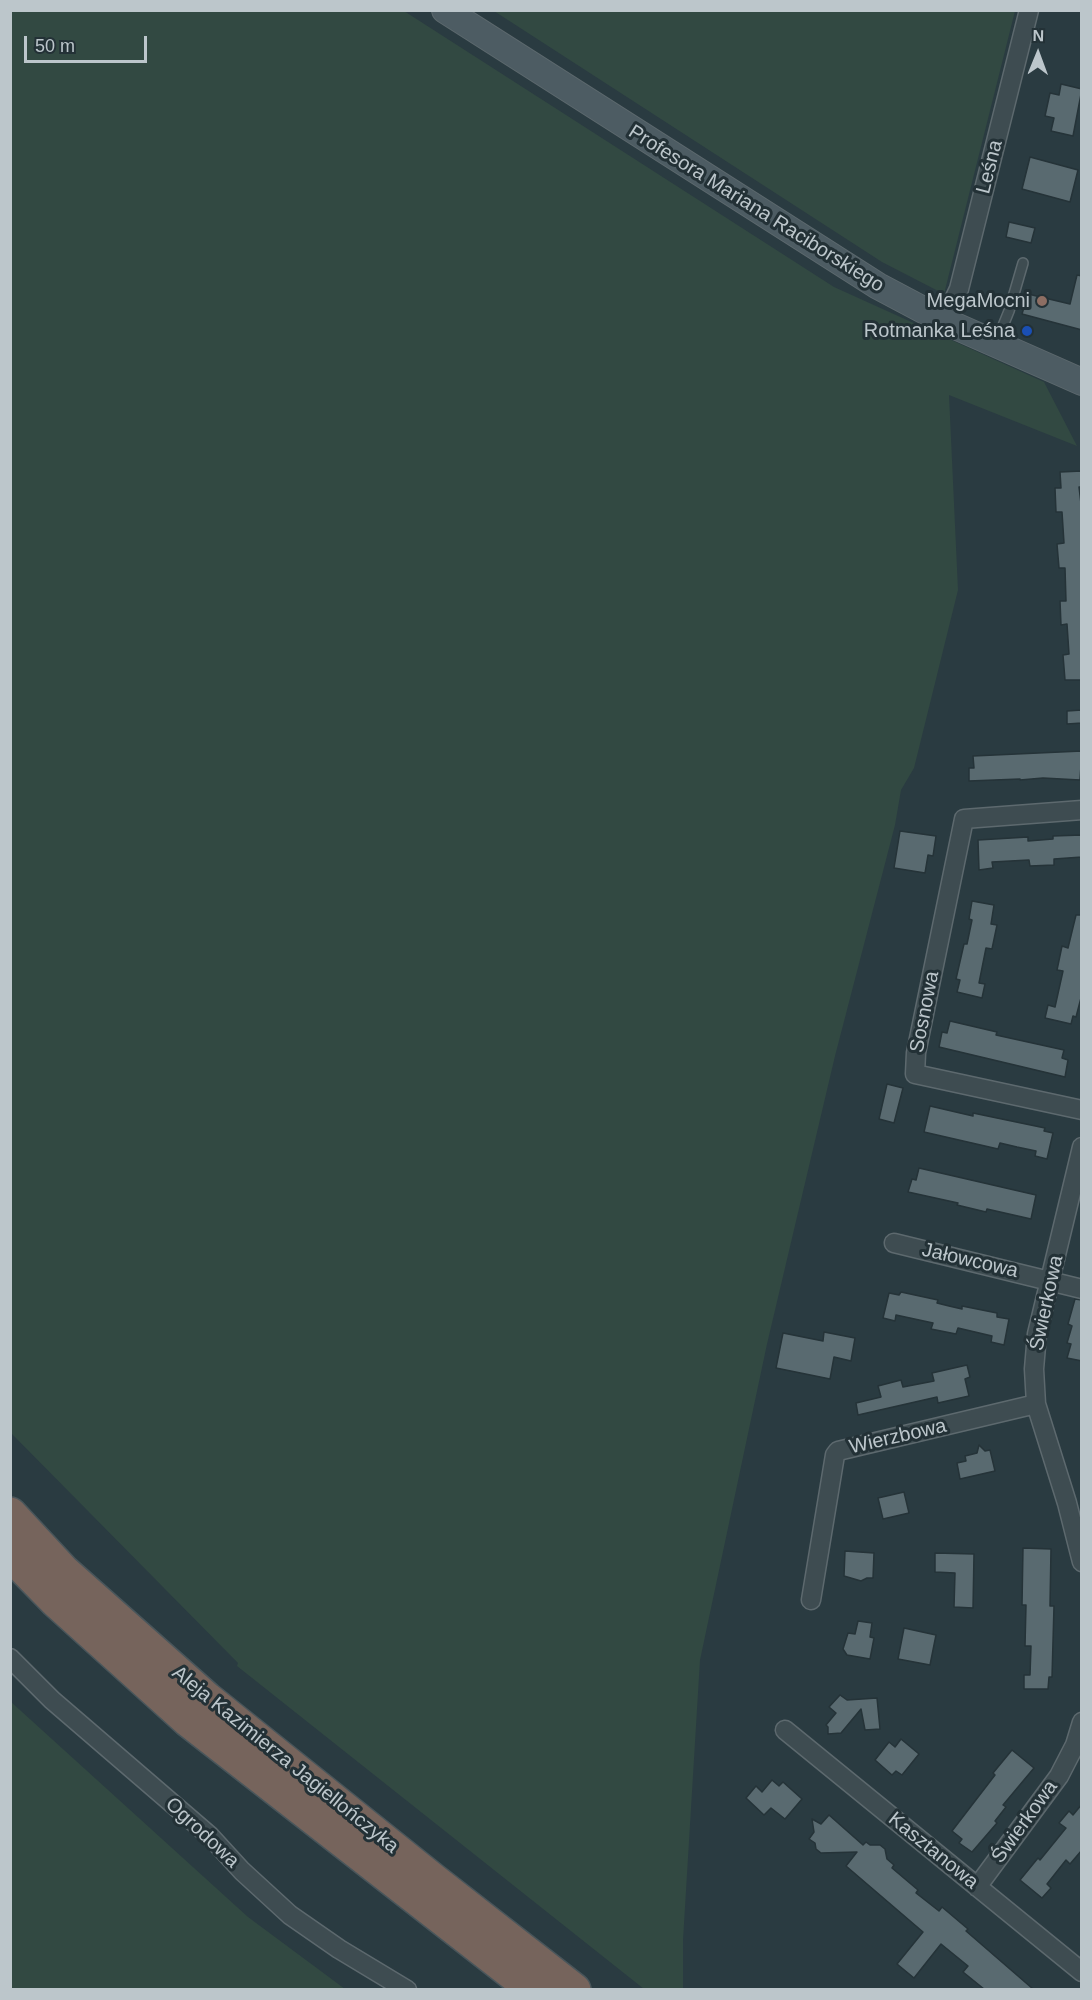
<!DOCTYPE html>
<html>
<head>
<meta charset="utf-8">
<style>
  body { margin:0 }
  #map { position:relative; width:1092px; height:2000px; overflow:hidden; background:#2a3b41; font-family:Arial,sans-serif }
  canvas { display:block }
  .frame { position:absolute; inset:0; border:12px solid #bcc6cb; pointer-events:none }
  .north { position:absolute; left:1008px; top:24px; width:60px; height:60px; -webkit-text-stroke:4px #233136; paint-order:stroke; rotate:1deg; font-size:16px; font-weight:700; line-height:24px; text-align:center; color:#bcc6cb }
  .north::after { content:''; display:block; margin:auto; width:21px; height:27px; background:#bcc6cb; clip-path:polygon(50% 0,100% 100%,50% 72%,0 100%) }
  .scale { position:absolute; left:24px; top:36px; width:123px; height:27px; box-sizing:border-box; border:3px solid #bcc6cb; border-top:0; padding-left:8px; font-size:18px; line-height:21px; white-space:nowrap; color:#bcc6cb; -webkit-text-stroke:4px #233136; paint-order:stroke }
</style>
</head>
<body>
<div id="map">
<canvas width="1092" height="2000"></canvas>
<div class="frame"></div>
<div class="north">N</div>
<div class="scale">50 m</div>
</div>
<script>
const c = document.querySelector('canvas').getContext('2d');
c.lineJoin = 'round';
function paint(path, color) { c.fillStyle = color; c.fill(path, 'evenodd'); }
const shape = rows => new Path2D(rows.map(r => 'M' + r).join(''));
function strokePath(path, color, width, dash) { c.strokeStyle = color; c.lineWidth = width; c.lineCap = dash ? 'butt' : 'round'; c.setLineDash(dash || []); c.stroke(path); }
function write(font, color, halo, rows, align = 'center') {
  c.font = font + ' Arial,sans-serif'; c.lineWidth = 6; c.setLineDash([]); c.textBaseline = 'middle'; c.strokeStyle = halo; c.fillStyle = color; for (const [text, x, y, turn = 0] of rows) {
    c.save(); c.translate(x, y); c.rotate((+turn || 0) * Math.PI / 180); c.textAlign = isNaN(turn) ? turn : align; if (halo) c.strokeText(text, 0, 0); c.fillText(text, 0, 0); c.restore();
  }
}
const green = shape([
  [10,11,404,11,834,287,1044,382,1077,446,949,395,958,590,914,768,901,790,895,825,835,1056,767,1344,700,1660,683,1940,683,1989,644,1989,237,1666,238,1663,11,1433],
  [494,11,1015,11,944,294,882,262],
  [10,1701,248,1917,345,1989,11,1989]
]);
const building = shape([
  [1061,84,1082,89,1073,136,1051,131,1054,118,1045,116,1050,93,1059,95,1061,84],
  [1030,157,1078,170,1070,202,1022,189,1030,157],
  [1009,222,1035,228,1031,243,1006,237,1009,222],
  [1077,275,1082,276,1082,330,1022,314,1028,294,1070,304,1077,275],
  [1082,471,1082,487,1079,487,1082,512,1082,680,1065,680,1063,655,1069,654,1067,624,1061,625,1060,601,1066,601,1065,568,1059,568,1057,544,1064,543,1062,512,1056,512,1055,488,1061,488,1060,472,1082,471],
  [1082,710,1082,723,1067,724,1067,711,1082,710],
  [1082,751,1080,780,1043,778,1020,780,1020,779,969,781,969,768,974,768,973,756,1082,751],
  [900,831,936,836,933,856,928,855,925,873,894,868,900,831],
  [1082,835,1082,857,1054,859,1054,865,1030,866,1029,860,992,862,993,868,979,870,978,840,1028,837,1028,841,1053,839,1053,836,1082,835],
  [972,901,994,905,991,924,997,925,992,949,986,948,979,983,985,984,982,998,957,992,960,980,956,979,964,944,967,944,972,920,969,919,972,901],
  [1076,915,1082,915,1082,994,1076,1017,1073,1016,1071,1024,1045,1018,1048,1005,1055,1007,1063,971,1057,970,1062,946,1068,948,1076,915],
  [950,1021,997,1032,996,1035,1064,1050,1062,1058,1068,1060,1065,1077,939,1047,942,1032,947,1033,950,1021],
  [887,1084,903,1088,894,1123,879,1119,887,1084],
  [930,1106,973,1116,973,1113,1045,1128,1044,1131,1053,1133,1047,1159,1035,1156,1036,1151,1017,1147,1000,1143,998,1149,924,1132,930,1106],
  [919,1168,1036,1195,1031,1219,987,1209,986,1212,957,1205,958,1203,908,1192,912,1179,916,1180,919,1168],
  [901,1292,938,1300,937,1303,949,1306,962,1309,962,1306,997,1313,997,1317,1009,1319,1004,1345,991,1342,992,1336,958,1328,956,1334,931,1329,933,1323,896,1315,895,1321,883,1318,889,1293,899,1295,901,1292],
  [1075,1299,1082,1300,1082,1361,1067,1358,1071,1344,1067,1343,1072,1326,1068,1324,1075,1299],
  [824,1332,855,1338,851,1361,834,1357,830,1379,776,1368,783,1333,823,1341,824,1332],
  [967,1365,970,1377,965,1379,969,1396,938,1403,937,1397,858,1415,856,1403,881,1397,878,1386,901,1380,903,1387,934,1381,932,1373,967,1365],
  [979,1445,985,1451,990,1450,995,1471,960,1479,957,1463,966,1461,965,1456,977,1453,979,1445],
  [904,1492,909,1513,883,1519,878,1498,904,1492],
  [1023,1548,1051,1549,1050,1606,1054,1606,1052,1677,1049,1677,1048,1689,1024,1689,1024,1675,1030,1675,1031,1646,1025,1646,1026,1605,1022,1605,1023,1548],
  [845,1551,874,1553,873,1578,867,1578,861,1581,844,1576,845,1551],
  [935,1553,974,1554,973,1608,954,1607,955,1573,935,1572,935,1553],
  [858,1621,872,1623,870,1637,874,1638,870,1659,847,1655,843,1649,848,1633,855,1634,858,1621],
  [904,1628,936,1635,930,1665,898,1659,904,1628],
  [840,1695,847,1700,877,1698,880,1729,865,1730,861,1709,841,1733,828,1734,828,1727,826,1725,836,1713,829,1707,840,1695],
  [901,1739,919,1754,902,1775,896,1771,892,1775,875,1760,889,1742,895,1747,901,1739],
  [1012,1750,1034,1768,1003,1805,1006,1807,995,1821,997,1823,972,1852,959,1843,962,1839,952,1831,995,1775,993,1773,1012,1750],
  [772,1780,779,1786,783,1782,802,1799,785,1819,771,1808,764,1815,746,1798,756,1786,762,1792,772,1780],
  [1082,1804,1082,1850,1070,1864,1066,1860,1047,1884,1051,1888,1042,1898,1020,1880,1038,1858,1040,1860,1066,1828,1059,1823,1069,1811,1073,1815,1082,1804],
  [829,1815,863,1845,866,1842,870,1845,880,1845,885,1849,887,1859,894,1865,892,1868,918,1890,916,1893,939,1911,942,1907,968,1929,966,1931,1033,1989,984,1989,963,1972,968,1966,941,1944,914,1978,897,1964,923,1932,846,1866,857,1852,821,1853,816,1849,815,1843,809,1839,814,1832,812,1819,821,1824,829,1815]
]);
const service = shape([
  [996,343,1009,311,1023,263]
]);
const minor = shape([
  [944,321,959,289,1029,10],
  [1082,810,964,819,916,1053,915,1074,1082,1110],
  [1082,1147,1037,1334,1034,1369,1036,1404,1067,1503,1082,1562],
  [894,1243,1082,1289],
  [811,1600,835,1455,838,1451,1036,1404],
  [10,1658,52,1700,210,1836,242,1871,290,1915,339,1949,407,1990],
  [785,1730,1082,1972],
  [977,1887,1059,1776,1075,1745,1082,1722]
]);
const secondary = shape([
  [445,10,878,286,944,321,1082,382]
]);
const motorway = shape([
  [10,1514,63,1571,207,1699,433,1880,574,1990],
  [10,1554,56,1601,188,1720,534,1990]
]);
const markers = [
  [1042,301,6,"#8d6e63"],
  [1027,331,6,"#1a4fb4"]
];
const streetNames = [
  ["Leśna",990,167,-76],
  ["Profesora Mariana Raciborskiego",756,209,32],
  ["Sosnowa",925,1012,-79],
  ["Jałowcowa",970,1261,13],
  ["Świerkowa",1047,1303,-78],
  ["Wierzbowa",898,1437,-13],
  ["Aleja Kazimierza Jagiellończyka",285,1760,39],
  ["Świerkowa",1025,1822,-54],
  ["Ogrodowa",202,1833,43],
  ["Kasztanowa",933,1851,39]
];
const poiNames = [
  ["MegaMocni",1030,301],
  ["Rotmanka Leśna",1015,331]
];
paint(green, '#324942');
paint(building, '#596a70');
strokePath(building, '#253338', 1.5);
strokePath(service, '#5d696e', 12);
strokePath(minor, '#5d696e', 21);
strokePath(secondary, '#5d696e', 28);
strokePath(motorway, '#49565b', 36);
strokePath(service, '#3e4c51', 9);
strokePath(minor, '#3e4c51', 18);
strokePath(secondary, '#4d5c63', 26);
strokePath(motorway, '#76645c', 33);
for (const [x, y, r, color] of markers) { const dot = new Path2D(); dot.arc(x, y, r, 0, 2 * Math.PI); c.fillStyle = color; c.fill(dot); strokePath(dot, '#233136', 2); }
write('20px', '#bcc6cb', '#233136', streetNames);
write('20px', '#bcc6cb', '#233136', poiNames, 'right');
</script>
</body>
</html>
